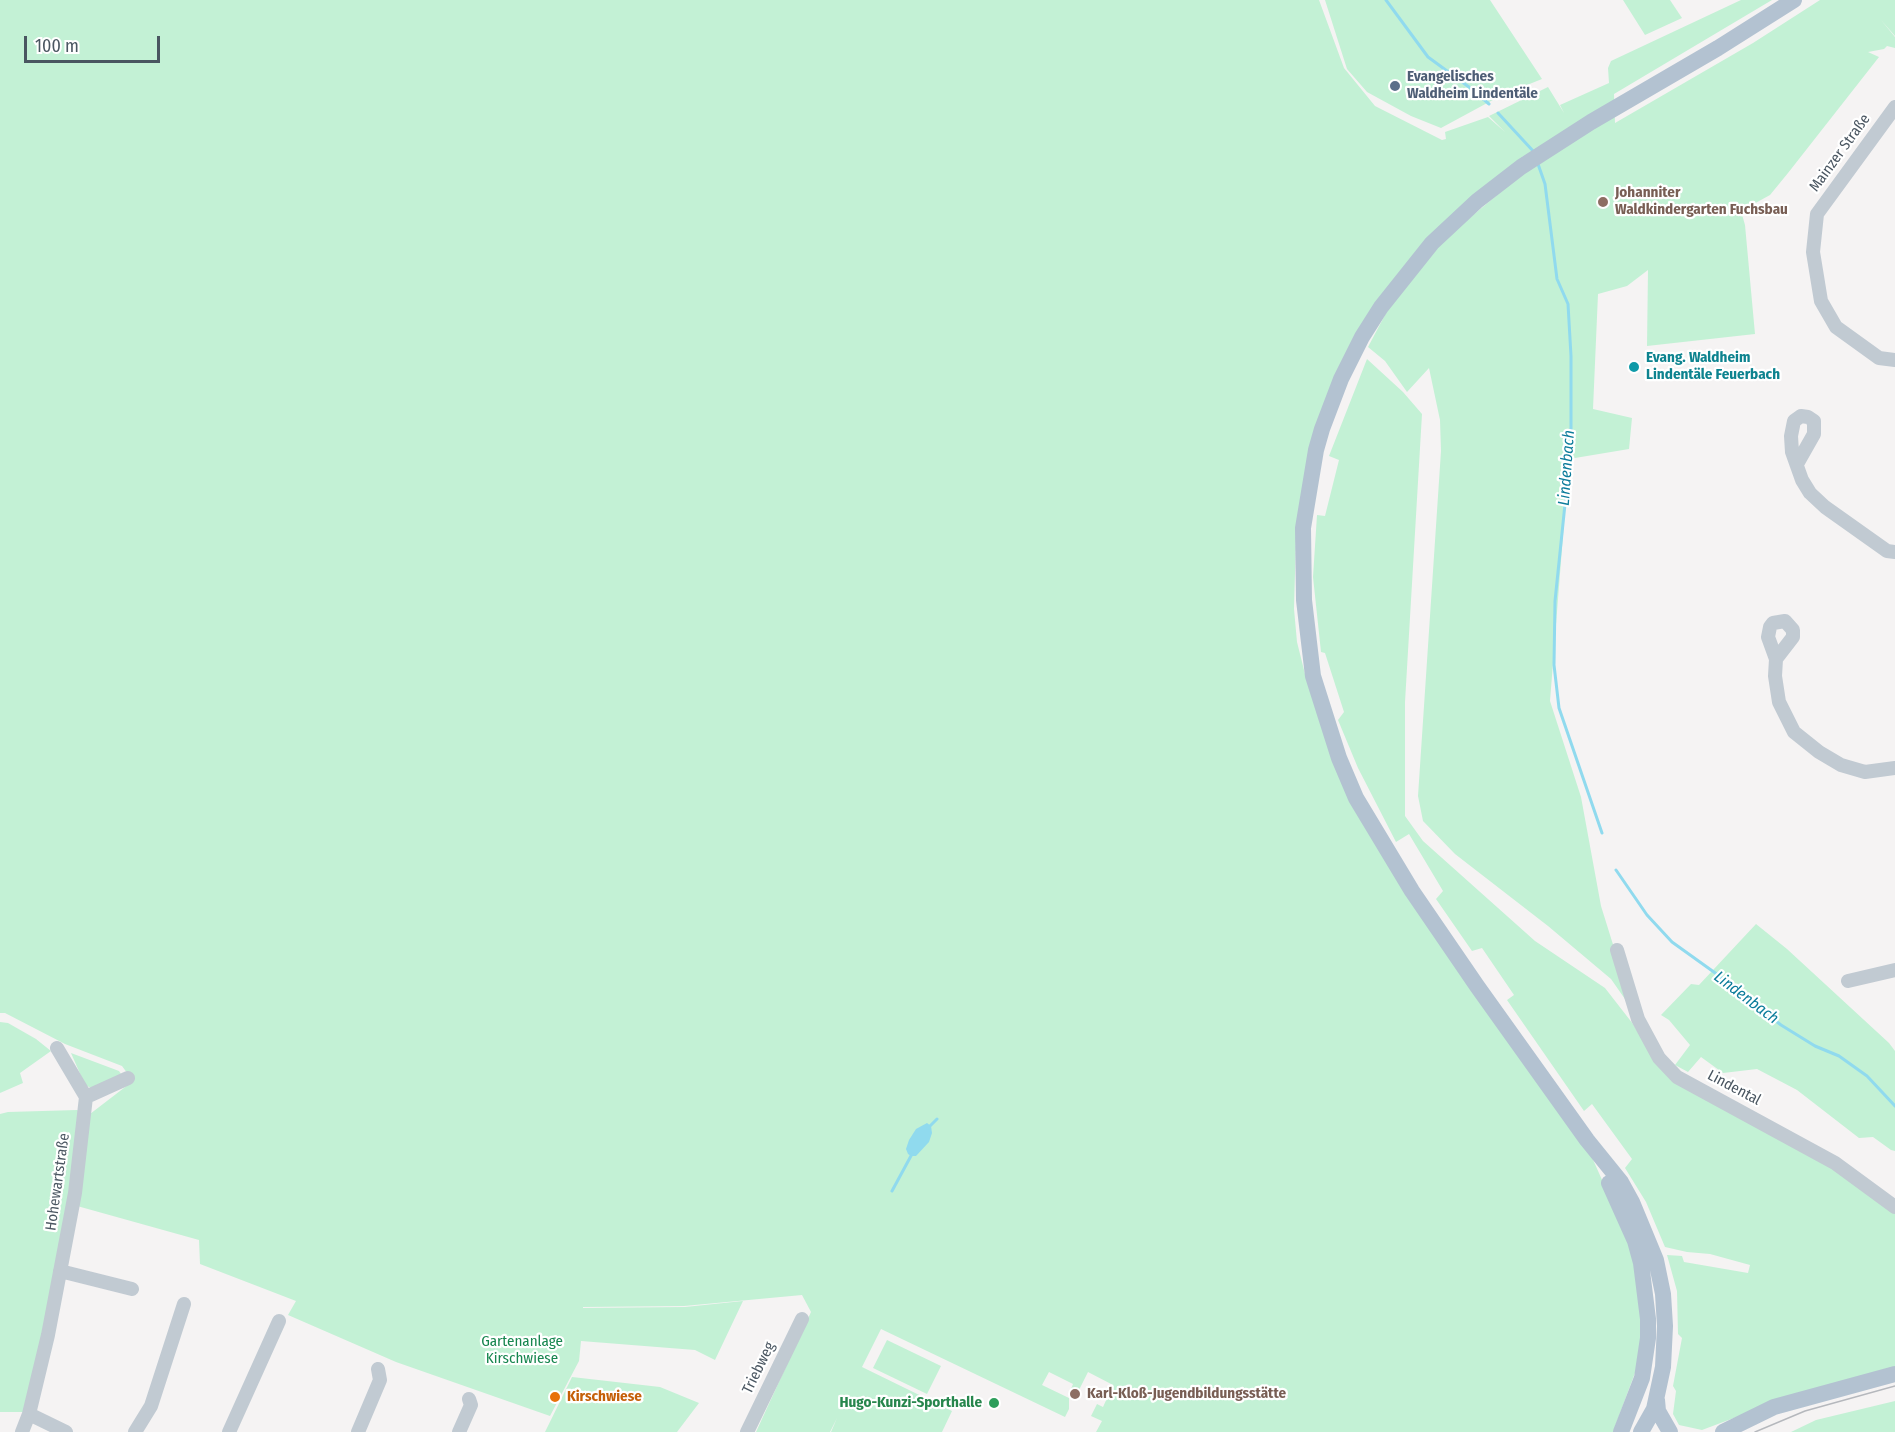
<!DOCTYPE html>
<html>
<head>
<meta charset="utf-8">
<style>
  body { margin:0 }
  #map { position:relative; width:1895px; height:1432px; overflow:hidden; background:#f5f3f3; font-family:"Fira Sans Condensed",sans-serif }
  canvas { display:block }
  .scale { position:absolute; left:24px; top:36px; width:136px; height:27px; box-sizing:border-box; border:3px solid #4a5661; border-top:0; padding-left:8px; font-size:18px; line-height:21px; white-space:nowrap; color:#4a5661; -webkit-text-stroke:4px #fff; paint-order:stroke }
</style>
</head>
<body>
<div id="map">
<canvas width="1895" height="1432"></canvas>
<div class="scale">100 m</div>
</div>
<script>
const c = document.querySelector('canvas').getContext('2d');
c.lineJoin = 'round';
function paint(path, color) { c.fillStyle = color; c.fill(path, 'evenodd'); }
const shape = rows => new Path2D(rows.map(r => 'M' + r).join(''));
function strokePath(path, color, width, dash) { c.strokeStyle = color; c.lineWidth = width; c.lineCap = dash ? 'butt' : 'round'; c.setLineDash(dash || []); c.stroke(path); }
function write(font, color, halo, rows, align = 'center') {
  c.font = font + ' "Fira Sans Condensed",sans-serif'; c.lineWidth = 4.5; c.setLineDash([]); c.textBaseline = 'middle'; c.strokeStyle = halo; c.fillStyle = color; for (const [text, x, y, turn = 0] of rows) {
    c.save(); c.translate(x, y); c.rotate((+turn || 0) * Math.PI / 180); c.textAlign = isNaN(turn) ? turn : align; if (halo) c.strokeText(text, 0, 0); c.fillText(text, 0, 0); c.restore();
  }
}
const green = shape([
  [0,0,1319,0,1344,68,1375,106,1442,140,1446,139,1445,132,1488,117,1505,132,1489,116,1548,87,1564,113,1560,105,1609,83,1608,68,1611,61,1741,0,1772,0,1614,94,1615,123,1753,43,1820,0,1895,0,1895,36,1881,20,1895,37,1895,48,1887,46,1884,49,1868,52,1879,57,1788,173,1770,195,1741,211,1745,225,1755,334,1647,346,1648,270,1627,286,1598,294,1593,409,1632,418,1629,449,1569,459,1550,701,1581,797,1601,906,1634,1012,1611,979,1548,926,1455,854,1423,821,1418,796,1441,451,1440,420,1429,368,1407,392,1385,361,1368,347,1395,296,1442,241,1521,175,1523,156,1520,164,1438,229,1358,336,1296,537,1294,609,1297,642,1305,674,1355,805,1586,1144,1632,1247,1642,1302,1642,1354,1613,1432,1096,1432,1102,1421,1091,1416,1097,1404,1103,1407,1113,1385,1088,1372,1078,1392,1071,1389,1073,1384,1049,1372,1042,1385,1069,1398,1069,1409,1065,1417,881,1329,862,1367,952,1411,942,1432,831,1432,837,1418,830,1432,756,1432,811,1312,802,1295,684,1306,583,1307,583,1308,685,1307,743,1301,715,1360,695,1350,581,1341,579,1361,550,1416,396,1362,288,1315,296,1301,200,1264,199,1240,70,1204,51,1309,24,1412,0,1412,0,1114,8,1112,77,1110,90,1114,133,1081,122,1066,65,1044,5,1013,0,1013],
  [1325,0,1490,0,1542,79,1502,95,1441,128,1411,116,1367,92,1347,69],
  [1623,0,1670,0,1682,18,1645,35],
  [1367,359,1403,392,1422,414,1405,702,1405,816,1423,841,1535,941,1605,988,1633,1024,1657,1064,1833,1167,1895,1213,1895,1368,1803,1392,1702,1430,1679,1425,1673,1414,1676,1391,1673,1386,1682,1338,1678,1334,1677,1291,1667,1255,1682,1256,1684,1262,1748,1273,1750,1265,1710,1254,1687,1252,1665,1247,1646,1202,1625,1168,1632,1159,1592,1104,1584,1111,1507,1000,1514,995,1482,948,1472,951,1436,899,1443,891,1409,834,1396,842,1358,768,1338,720,1344,712,1325,653,1321,652,1313,577,1317,515,1325,516,1339,460,1329,456],
  [1756,924,1787,949,1889,1043,1895,1051,1895,1151,1891,1150,1873,1137,1859,1138,1797,1090,1757,1069,1723,1073,1701,1057,1688,1072,1675,1065,1690,1045,1669,1020,1661,1015,1691,984,1699,985],
  [0,1022,8,1023,36,1039,51,1051,20,1073,23,1083,0,1093],
  [71,1053,119,1071,123,1077,93,1089,85,1085],
  [887,1340,941,1366,927,1394,873,1368],
  [572,1377,660,1387,699,1403,677,1432,545,1432],
  [1895,1401,1895,1432,1791,1432,1816,1420]
]);
const water = shape([
  [927,1123,931,1126,932,1133,929,1142,916,1156,911,1156,908,1154,906,1149,909,1140,916,1129]
]);
const stream = shape([
  [1386,0,1428,57,1473,90,1489,104],
  [1498,113,1534,152],
  [1538,164,1545,184,1557,279,1568,304,1571,356,1571,446,1555,601,1554,665,1559,708,1602,833],
  [1616,870,1647,915,1672,942,1718,975,1781,1025,1815,1046,1839,1056,1867,1076,1895,1106],
  [928,1128,937,1119],
  [892,1191,912,1154]
]);
const minor = shape([
  [1895,107,1817,214,1813,252,1821,301,1836,327,1879,358,1895,360],
  [1797,464,1814,434,1814,421,1808,417,1801,416,1794,421,1791,436,1792,452,1802,480,1810,493,1825,507,1887,551,1895,552],
  [1776,659,1793,637,1793,630,1785,621,1773,623,1770,627,1768,637,1776,659,1775,676,1779,702,1794,732,1819,752,1841,765,1865,772,1895,768],
  [1617,950,1638,1019,1659,1058,1677,1077,1835,1163,1895,1207],
  [1848,981,1895,970],
  [57,1048,86,1097],
  [86,1097,128,1078],
  [60,1271,132,1289],
  [29,1414,66,1432],
  [22,1432,29,1414,48,1335,75,1193,86,1097],
  [135,1432,151,1406,184,1304],
  [229,1432,279,1321],
  [358,1432,380,1380,378,1369],
  [459,1432,471,1405,469,1399],
  [747,1432,802,1319]
]);
const major = shape([
  [1609,1183,1635,1241,1641,1263,1648,1319,1648,1338,1642,1378,1621,1432],
  [1657,1400,1658,1411,1670,1432],
  [1641,1432,1654,1409,1663,1367,1665,1326,1663,1294,1656,1260,1632,1202,1621,1182,1587,1140,1477,986,1412,891,1356,798,1339,758,1313,676,1304,600,1303,528,1316,450,1322,429,1341,379,1362,337,1381,307,1432,243,1477,201,1521,167,1591,122,1718,48,1794,0],
  [1723,1432,1774,1407,1895,1374]
]);
const tram = shape([
  [1755,1432,1805,1411,1895,1386]
]);
const markers = [
  [1395,86,6,"#5c6f8a"],
  [1603,202,6,"#8d6e63"],
  [1634,367,6,"#0f9aa8"],
  [1075,1394,6,"#8d6e63"],
  [555,1397,6,"#e8710a"],
  [994,1403,6,"#2e9e5b"]
];
const serviceNames = [
  ["Evangelisches",1407,77],
  ["Waldheim Lindentäle",1407,94]
];
const streetNames = [
  ["Mainzer Straße",1840,153,-54],
  ["Lindental",1734,1088,28],
  ["Hohewartstraße",58,1182,-82],
  ["Triebweg",759,1368,-64]
];
const educationNames = [
  ["Johanniter",1615,193],
  ["Waldkindergarten Fuchsbau",1615,210],
  ["Karl-Kloß-Jugendbildungsstätte",1087,1394]
];
const cultureNames = [
  ["Evang. Waldheim",1646,358],
  ["Lindentäle Feuerbach",1646,375]
];
const parkNames = [
  ["Gartenanlage",522,1342],
  ["Kirschwiese",522,1359]
];
const foodNames = [
  ["Kirschwiese",567,1397]
];
const leisureNames = [
  ["Hugo-Kunzi-Sporthalle",982,1403]
];
const waterNames = [
  ["Lindenbach",1567,468,-86],
  ["Lindenbach",1746,998,37]
];
paint(green, '#c3f1d5');
paint(water, '#90daee');
strokePath(stream, '#90daee', 3);
strokePath(minor, '#c1cad2', 14);
strokePath(major, '#b3c2d1', 16);
strokePath(tram, '#b5b8bd', 1.5);
for (const [x, y, r, color] of markers) { const dot = new Path2D(); dot.arc(x, y, r, 0, 2 * Math.PI); c.fillStyle = color; c.fill(dot); strokePath(dot, '#fff', 2); }
write('bold 15px', '#4e5e75', '#fff', serviceNames, 'left');
write('15px', '#4a5661', '#fff', streetNames);
write('bold 15px', '#785e54', '#fff', educationNames, 'left');
write('bold 15px', '#0d838f', '#fff', cultureNames, 'left');
write('15px', '#17864f', '#fff', parkNames);
write('bold 15px', '#c56008', '#fff', foodNames, 'left');
write('bold 15px', '#27864d', '#fff', leisureNames, 'right');
write('italic 16px', '#0c7c9b', '#fff', waterNames);
</script>
</body>
</html>
